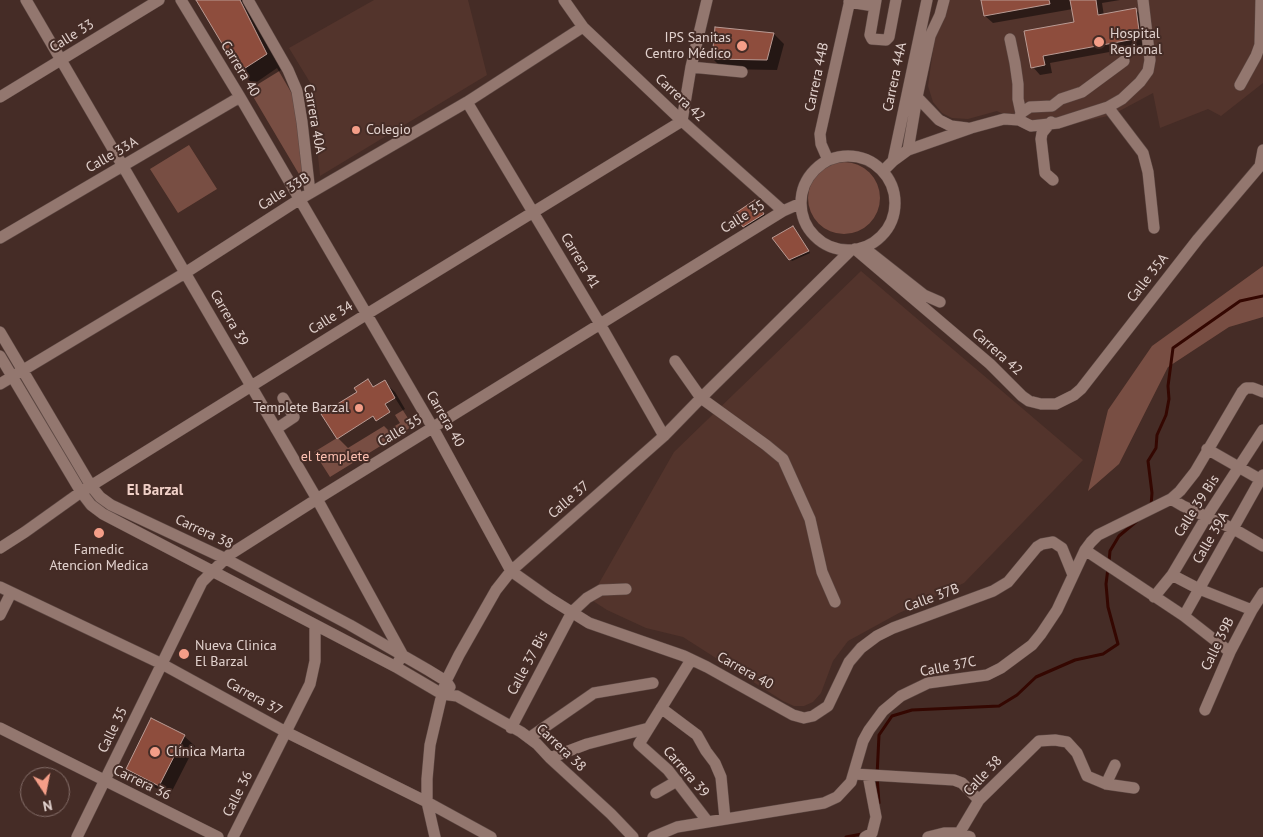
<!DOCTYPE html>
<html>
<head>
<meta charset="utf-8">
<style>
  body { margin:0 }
  #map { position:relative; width:1263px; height:837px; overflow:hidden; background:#452c26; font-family:"PT Sans",sans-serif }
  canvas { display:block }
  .north { position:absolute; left:20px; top:767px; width:50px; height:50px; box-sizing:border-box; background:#452c26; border:1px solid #846e69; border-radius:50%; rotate:169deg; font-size:14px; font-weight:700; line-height:20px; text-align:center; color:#e2d2ce }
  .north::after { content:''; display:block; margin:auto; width:18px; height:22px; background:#f49e88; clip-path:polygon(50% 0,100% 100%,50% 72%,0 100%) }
</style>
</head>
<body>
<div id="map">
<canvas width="1263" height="837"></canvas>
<div class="north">N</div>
</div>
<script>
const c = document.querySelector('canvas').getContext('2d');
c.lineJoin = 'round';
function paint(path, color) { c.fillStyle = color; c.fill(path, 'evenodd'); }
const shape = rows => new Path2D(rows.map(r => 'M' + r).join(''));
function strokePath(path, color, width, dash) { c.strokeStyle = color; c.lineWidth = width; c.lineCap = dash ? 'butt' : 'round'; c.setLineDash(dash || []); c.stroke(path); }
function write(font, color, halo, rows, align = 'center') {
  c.font = font + ' "PT Sans",sans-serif'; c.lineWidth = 4; c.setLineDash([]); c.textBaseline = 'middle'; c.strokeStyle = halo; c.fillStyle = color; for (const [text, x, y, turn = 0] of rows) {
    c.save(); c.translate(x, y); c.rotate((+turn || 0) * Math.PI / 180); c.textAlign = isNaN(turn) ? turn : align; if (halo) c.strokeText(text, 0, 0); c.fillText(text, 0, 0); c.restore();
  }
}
const built = shape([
  [374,0,468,0,487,75,320,176,311,84,289,48],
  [940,0,1263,0,1263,83,1221,116,1208,109,1160,128,1153,93,1112,115,1038,132,997,111,968,119,952,118,942,113,933,102,928,86],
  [861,271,1083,460,964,583,899,613,848,641,833,661,821,693,813,702,804,706,794,706,783,701,683,637,646,628,607,610,590,599,674,452]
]);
const green = shape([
  [277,68,295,99,306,186,248,88],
  [189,145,217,189,178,213,150,169],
  '808 198a36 36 0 1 1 72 0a36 36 0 1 1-72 0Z',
  [1263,266,1263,317,1229,327,1168,367,1119,464,1088,491,1108,410,1152,346],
  [395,398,413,426,330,477,314,452,373,416,377,421,390,412,385,404]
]);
const shadow = shape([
  [200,0,247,0,281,70,255,86,240,71],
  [982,0,1120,0,1102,3,1104,16,1136,10,1143,18,1147,45,1050,63,1052,73,1040,75,1033,67,1026,32,1075,23,1073,9,993,23,985,16],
  [716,28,774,34,784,44,777,70,723,69,713,59],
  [755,201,768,219,749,231,744,226],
  [795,230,810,253,792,261,790,259],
  [368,381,375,388,384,382,395,392,405,409,395,415,400,423,388,430,384,426,348,448,338,438,358,392],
  [184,736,195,746,170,795,138,779,127,769]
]);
const stream = shape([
  [1151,506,1152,493,1148,461,1156,448,1157,435,1166,415,1169,399,1168,386,1173,348,1240,301,1263,296],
  [1109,562,1110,551,1119,536,1137,521],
  [879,803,877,776,879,735,892,716,912,710,999,706,1017,695,1036,677,1075,660,1103,654,1118,644,1108,607,1106,584,1108,568],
  [846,837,862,834]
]);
const building = shape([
  [196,0,240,0,267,54,239,72,196,0],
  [981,0,1049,0,1050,4,984,16,981,0],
  [1070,0,1096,0,1098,15,1136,8,1140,38,1043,56,1045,65,1031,68,1024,31,1074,22,1070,0],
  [715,27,774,33,767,60,712,59,715,27],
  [755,200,764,214,743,227,734,214,755,200],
  [793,226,809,251,789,260,772,238,793,226],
  [368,379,373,387,385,380,395,398,385,404,390,412,376,421,373,416,337,439,321,414,357,392,354,388,368,379],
  [151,718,185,735,159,786,126,769,151,718]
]);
const minor = shape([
  [26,0,317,499,402,654,396,667],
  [181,0,240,97,433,428,511,571,549,598,589,623,684,656,707,667,793,715,804,718,813,716,828,706,849,662,861,648,877,636,893,628,993,591,1008,582,1037,547,1042,544,1053,542,1062,548,1073,575],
  [248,0,288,70,297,91,302,122,310,193],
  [564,0,583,27,682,121,783,211],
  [876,0,870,35,872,39,886,40,889,37,896,0],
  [849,2,874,6],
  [1010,39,1015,63,1018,84,1018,99,1021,113],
  [691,67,742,72],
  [1240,85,1256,56,1260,45,1261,0],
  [0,97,159,0],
  [917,97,939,120,951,126,967,128],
  [467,102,600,324,664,436],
  [1108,107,1143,153,1148,172,1154,228],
  [1019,120,1021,113,1030,107,1052,106,1061,99,1082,92,1124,61],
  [1051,122,1042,133,1041,139,1045,173,1053,180],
  [908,150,917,97,930,36,940,15,944,0],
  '801 203a47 47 0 1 1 94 0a47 47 0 1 1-94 0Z',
  [828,160,821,144,820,134,850,0],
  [893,161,927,0],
  [883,171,893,161,908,150,971,128,1004,119,1019,120,1031,126,1058,123,1108,107,1122,99,1140,82,1148,71,1150,60,1143,0],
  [0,238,240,97],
  [855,249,990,364,1022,396,1029,401,1041,404,1056,404,1074,395,1081,389,1198,239,1260,166,1263,150],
  [872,254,924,295,940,302],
  [0,332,91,486,100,497,111,505,226,559,350,625,428,670,446,681,450,687],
  [0,356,81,492,91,505,103,514,396,667,442,694,457,696,521,732,537,744,550,758,611,814,633,837],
  [675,361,701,398,766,445,783,459,810,519,822,572,835,602],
  [0,384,185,273,300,199,467,102,583,27],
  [276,429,294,417,283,398],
  [1207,449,1263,481],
  [1171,499,1183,506,1234,529,1263,546],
  [0,548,25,532,81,492,367,314,682,121,691,67,707,0],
  [1085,550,1184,616,1230,652],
  [1172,575,1199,589,1252,610],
  [0,587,162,664,286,732,427,802,491,837],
  [1154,597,1172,575,1207,516,1263,430],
  [0,615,11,593],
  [1184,616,1263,475],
  [691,660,639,744,668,770,708,822],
  [661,708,697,735,706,751,715,763,721,777,725,819],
  [1205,710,1230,652,1252,610,1263,593],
  [0,728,218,837],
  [511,728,572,612,587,598,601,590,626,589],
  [529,738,594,693,653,683],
  [550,758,587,744,649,728],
  [854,774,954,780,962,783,979,800],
  [1106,784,1115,765],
  [656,793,677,781],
  [77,837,202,582,229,555,317,499,783,211,801,203],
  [233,837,310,684,315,661,315,626],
  [435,837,427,802,427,779,430,745,442,694,446,681,459,655,496,590,511,571,664,436,701,398,851,250],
  [653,837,677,827,824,803,837,797,851,782,863,741,869,730,883,711,901,696,928,683,987,675,1001,668,1032,645,1041,634,1057,610,1085,550,1091,542,1098,535,1171,499,1180,491,1195,472,1242,392,1246,388,1253,388,1263,392],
  [865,837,872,833,876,817,868,775],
  [928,837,944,833,959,833,970,837],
  [957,837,979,800,1039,741,1055,740,1067,742,1077,753,1087,776,1106,784,1134,788]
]);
const markers = [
  [1099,42,6,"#f49e88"],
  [742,46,6,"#f49e88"],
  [356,130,5,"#f49e88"],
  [359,408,5,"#f49e88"],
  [99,533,6,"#f49e88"],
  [184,654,6,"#f49e88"],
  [155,752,6,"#f49e88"]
];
const poiNames = [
  ["Hospital",1110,34],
  ["Regional",1110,50],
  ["IPS Sanitas",731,38,"right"],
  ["Centro Médico",731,54,"right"],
  ["Colegio",366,130],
  ["Templete Barzal",349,408,"right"],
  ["Famedic",99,550,"center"],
  ["Atencion Medica",99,566,"center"],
  ["Nueva Clinica",195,646],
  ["El Barzal",195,662],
  ["Clínica Marta",166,752]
];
const streetNames = [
  ["Calle 33",72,36,-32],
  ["Carrera 40",240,69,59],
  ["Carrera 44B",817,77,-78],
  ["Carrera 44A",895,77,-78],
  ["Carrera 42",680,98,43],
  ["Carrera 40A",314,119,80],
  ["Calle 33A",112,155,-30],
  ["Calle 33B",284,192,-32],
  ["Calle 35",743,217,-32],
  ["Carrera 41",580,261,59],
  ["Calle 35A",1148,278,-52],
  ["Carrera 39",229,318,60],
  ["Calle 34",331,318,-32],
  ["Carrera 42",997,352,42],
  ["Carrera 40",445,419,60],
  ["Calle 35",400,431,-31],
  ["Calle 37",569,500,-41],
  ["Calle 39 Bis",1197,506,-57],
  ["Carrera 38",204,532,25],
  ["Calle 39A",1211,538,-60],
  ["Calle 37B",932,598,-20],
  ["Calle 39B",1218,644,-64],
  ["Calle 37 Bis",528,663,-62],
  ["Calle 37C",948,667,-11],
  ["Carrera 40",745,671,29],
  ["Carrera 37",254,697,29],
  ["Calle 35",113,730,-64],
  ["Carrera 38",561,748,43],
  ["Carrera 39",686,772,49],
  ["Calle 38",983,776,-47],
  ["Carrera 36",142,783,26],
  ["Calle 36",238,794,-63]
];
const parkNames = [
  ["el templete",335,457]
];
const neighbourhoodNames = [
  ["El Barzal",155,491]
];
paint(built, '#53342c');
paint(green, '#784e43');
paint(shadow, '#0007');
strokePath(stream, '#340701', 3);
paint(building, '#8e4d3d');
strokePath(building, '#ba9b94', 1);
strokePath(minor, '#5e4944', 12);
strokePath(minor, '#93776f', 11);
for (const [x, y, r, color] of markers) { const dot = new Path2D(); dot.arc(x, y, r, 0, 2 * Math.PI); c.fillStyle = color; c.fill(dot); strokePath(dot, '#452c26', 2); }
write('14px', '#e2d2ce', '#452c26', poiNames, 'left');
write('14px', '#e2d2ce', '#452c26', streetNames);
write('14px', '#fec1b2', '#452c26', parkNames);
write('bold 15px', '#f1d1c8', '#452c26', neighbourhoodNames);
</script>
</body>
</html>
